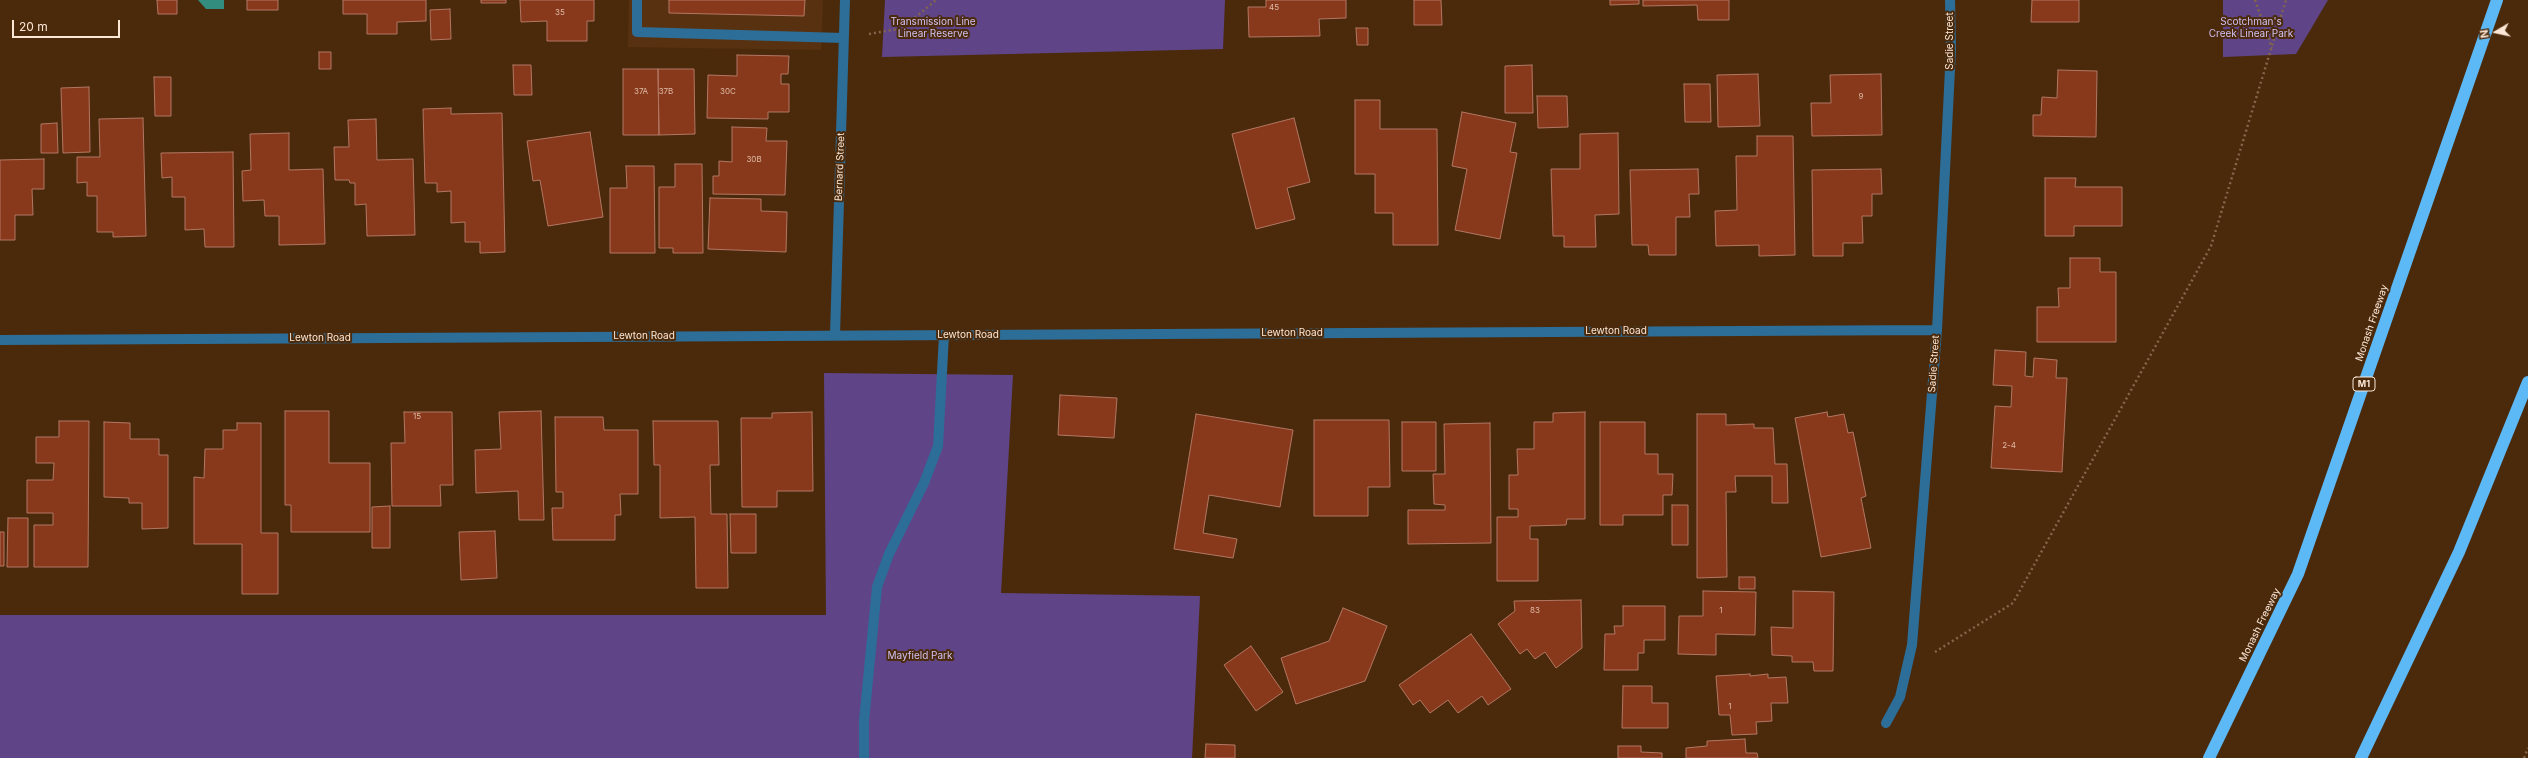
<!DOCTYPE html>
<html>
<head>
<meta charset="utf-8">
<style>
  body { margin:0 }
  #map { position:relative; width:2528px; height:758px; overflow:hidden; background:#4b2a0c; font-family:Inter,sans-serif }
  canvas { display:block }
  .north { position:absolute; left:2476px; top:12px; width:40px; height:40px; -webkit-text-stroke:3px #4b2a0c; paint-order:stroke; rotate:261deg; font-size:11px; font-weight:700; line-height:16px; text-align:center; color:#fce7d6 }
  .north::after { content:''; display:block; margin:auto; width:14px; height:18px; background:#fce7d6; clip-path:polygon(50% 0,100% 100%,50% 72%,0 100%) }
  .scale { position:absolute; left:12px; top:20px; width:108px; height:18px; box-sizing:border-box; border:2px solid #fce7d6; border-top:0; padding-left:5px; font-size:12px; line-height:14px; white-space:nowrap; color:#fce7d6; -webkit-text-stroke:3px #4b2a0c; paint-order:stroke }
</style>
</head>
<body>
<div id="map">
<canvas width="2528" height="758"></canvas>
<div class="north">N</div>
<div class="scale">20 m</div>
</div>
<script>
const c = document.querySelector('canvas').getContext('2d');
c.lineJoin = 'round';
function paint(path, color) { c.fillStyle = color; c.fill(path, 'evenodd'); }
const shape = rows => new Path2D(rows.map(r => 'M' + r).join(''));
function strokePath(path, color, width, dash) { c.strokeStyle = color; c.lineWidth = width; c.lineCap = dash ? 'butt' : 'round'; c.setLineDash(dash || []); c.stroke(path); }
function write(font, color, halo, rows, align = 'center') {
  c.font = font + ' Inter,sans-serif'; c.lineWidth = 4; c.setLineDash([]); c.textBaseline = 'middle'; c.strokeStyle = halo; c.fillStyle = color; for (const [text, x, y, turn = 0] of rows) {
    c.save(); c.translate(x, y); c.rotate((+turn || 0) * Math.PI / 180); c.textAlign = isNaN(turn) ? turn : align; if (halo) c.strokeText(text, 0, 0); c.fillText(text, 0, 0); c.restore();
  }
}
const built = shape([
  [629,0,823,0,821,50,628,47]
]);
const green = shape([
  [885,0,1225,0,1223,49,882,57],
  [2223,0,2328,0,2296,54,2223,57],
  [824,373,1013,375,1001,593,1200,596,1192,758,0,758,0,615,826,615]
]);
const water = shape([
  [198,0,224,0,224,9,206,9]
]);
const building = shape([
  [157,0,177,0,177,14,158,14,157,0],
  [247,0,278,0,278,10,247,10,247,0],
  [343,0,426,0,426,21,397,22,397,34,367,34,367,14,343,14,343,0],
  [481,0,506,0,506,3,481,3,481,0],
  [520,0,594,0,594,21,587,21,587,41,547,41,547,21,521,22,520,0],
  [669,0,805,0,804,16,669,13,669,0],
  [1266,0,1346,0,1346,18,1319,19,1320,36,1249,37,1248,7,1266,7,1266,0],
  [1414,0,1441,0,1442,25,1414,25,1414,0],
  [1610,0,1639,0,1639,4,1610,5,1610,0],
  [1643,0,1729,0,1729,20,1698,20,1697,5,1643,6,1643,0],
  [2032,0,2079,0,2079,22,2031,22,2032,0],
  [450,9,451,39,431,40,430,10,450,9],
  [1356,28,1368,28,1368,45,1357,45,1356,28],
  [319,52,331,52,331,69,319,69,319,52],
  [737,55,789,56,788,74,781,74,781,84,789,84,789,112,768,112,768,119,707,118,708,75,737,76,737,55],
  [513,65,531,65,532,95,514,95,513,65],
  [1532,65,1533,113,1505,113,1505,66,1532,65],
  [623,69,658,69,659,135,623,135,623,69],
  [658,69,694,69,695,134,659,135,658,69],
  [2058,70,2097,71,2096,137,2033,136,2033,115,2041,115,2042,97,2057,98,2058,70],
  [1758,74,1760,126,1718,127,1717,75,1758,74],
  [1881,74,1882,135,1812,136,1811,103,1831,103,1830,75,1881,74],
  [154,77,171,77,171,116,155,116,154,77],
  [1684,84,1710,84,1711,122,1685,122,1684,84],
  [89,87,90,152,63,153,61,88,89,87],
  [1537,96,1567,96,1568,127,1538,128,1537,96],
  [1355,100,1380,100,1380,129,1437,129,1438,245,1393,245,1393,213,1375,213,1375,174,1355,174,1355,100],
  [451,108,451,114,502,113,505,252,480,253,480,242,465,242,465,222,451,223,451,191,437,192,437,183,425,183,423,109,451,108],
  [1462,112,1516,123,1510,152,1517,153,1500,239,1455,230,1467,169,1452,166,1462,112],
  [143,118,146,236,113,237,113,232,97,232,97,196,87,196,87,182,77,183,77,157,100,157,99,119,143,118],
  [1294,118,1310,182,1287,188,1295,219,1256,229,1232,134,1294,118],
  [376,119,377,160,413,159,415,235,367,236,366,204,355,205,355,183,350,183,349,180,335,180,334,147,349,147,348,120,376,119],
  [57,123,58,153,41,153,41,124,57,123],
  [732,127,767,128,766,141,787,141,785,195,713,194,713,176,719,176,719,161,732,162,732,127],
  [590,132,603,217,548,226,540,180,533,181,527,141,590,132],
  [289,133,289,170,323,169,325,244,279,245,279,216,265,216,264,200,243,201,242,171,251,170,250,134,289,133],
  [1618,133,1619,214,1595,215,1596,247,1564,247,1564,236,1553,236,1551,169,1580,169,1580,134,1618,133],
  [1757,136,1793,136,1795,255,1759,256,1759,245,1716,246,1715,211,1737,210,1736,156,1757,156,1757,136],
  [233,152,234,247,205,247,204,229,185,230,185,197,172,197,172,177,162,178,161,153,233,152],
  [44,159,44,189,32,189,33,215,15,215,15,240,0,240,0,160,44,159],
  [675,164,702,164,703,253,673,253,673,248,659,248,659,187,675,187,675,164],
  [626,166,654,166,655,253,610,253,610,188,627,188,626,166],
  [1698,169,1699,194,1689,194,1690,217,1676,217,1676,255,1649,255,1648,245,1632,245,1630,170,1698,169],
  [1881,169,1882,194,1872,194,1872,216,1862,216,1863,243,1843,243,1843,256,1813,256,1812,170,1881,169],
  [2045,178,2076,178,2075,187,2122,187,2122,226,2074,226,2074,236,2045,236,2045,178],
  [710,198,761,199,761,211,787,212,786,252,708,249,710,198],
  [2070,258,2100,258,2100,272,2116,272,2116,342,2037,342,2037,307,2059,307,2058,288,2070,288,2070,258],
  [1995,350,2026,352,2025,376,2033,377,2034,358,2057,360,2056,378,2067,378,2062,472,1991,468,1995,406,2011,407,2012,386,1993,385,1995,350],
  [1060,395,1117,398,1114,438,1058,435,1060,395],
  [285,411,329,411,329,463,370,463,370,532,291,532,291,505,285,505,285,411],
  [541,411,544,520,519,520,518,491,476,493,475,450,501,449,499,412,541,411],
  [404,412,452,412,453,485,440,485,441,506,392,506,391,443,405,443,404,412],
  [812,412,813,491,777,491,777,507,742,507,741,418,772,418,772,413,812,412],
  [1585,412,1585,519,1567,519,1566,525,1530,526,1530,539,1538,539,1538,581,1497,581,1497,517,1518,517,1518,509,1509,509,1509,475,1518,475,1517,449,1534,449,1534,422,1553,422,1553,413,1585,412],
  [1827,412,1828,417,1844,414,1848,433,1853,432,1866,496,1861,498,1871,548,1821,557,1795,418,1827,412],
  [1196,414,1293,430,1280,507,1209,495,1203,533,1237,539,1233,558,1174,549,1196,414],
  [1697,414,1726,414,1726,425,1754,424,1754,428,1773,428,1775,464,1787,464,1788,503,1772,503,1772,476,1735,476,1736,492,1726,492,1727,577,1697,578,1697,414],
  [555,417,603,417,604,430,638,430,638,494,620,494,621,515,615,515,615,540,553,540,552,508,563,508,563,492,556,492,555,417],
  [1314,420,1389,420,1390,487,1368,487,1368,516,1314,516,1314,420],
  [59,421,89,421,88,567,34,567,34,525,53,525,53,513,27,513,27,480,53,480,54,463,36,463,36,437,59,437,59,421],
  [653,421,718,421,719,465,710,465,711,514,727,514,728,588,696,588,695,517,660,518,660,465,654,465,653,421],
  [104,422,130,423,130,439,159,439,159,455,168,455,168,528,142,529,142,503,129,503,129,498,104,497,104,422],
  [1402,422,1436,422,1436,471,1402,471,1402,422],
  [1600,422,1645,422,1645,454,1658,454,1658,474,1673,474,1672,495,1663,495,1663,515,1623,515,1623,525,1600,525,1600,422],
  [237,423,261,423,261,533,278,533,278,594,242,594,242,544,194,544,194,477,204,478,205,449,223,449,223,430,237,430,237,423],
  [1490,423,1491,543,1408,544,1408,510,1445,510,1445,505,1434,504,1433,474,1445,474,1444,424,1490,423],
  [1672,505,1688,505,1688,545,1672,545,1672,505],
  [390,506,390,548,372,548,372,507,390,506],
  [730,514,756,514,756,553,731,553,730,514],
  [8,518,28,518,28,567,7,567,8,518],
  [495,531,497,578,461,580,459,532,495,531],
  [0,532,4,532,4,566,0,566,0,532],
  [1739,577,1755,577,1755,589,1739,589,1739,577],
  [1703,591,1756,592,1755,635,1716,634,1716,655,1678,654,1679,616,1703,616,1703,591],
  [1793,591,1834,592,1833,671,1814,671,1813,662,1792,662,1792,656,1772,655,1771,627,1793,628,1793,591],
  [1581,600,1582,648,1556,668,1545,652,1535,659,1527,649,1520,654,1498,624,1515,611,1514,601,1581,600],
  [1623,606,1665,606,1665,640,1644,640,1644,653,1638,653,1638,670,1604,670,1605,634,1615,634,1614,626,1623,626,1623,606],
  [1343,608,1387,626,1365,681,1296,704,1281,658,1329,641,1343,608],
  [1471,634,1511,689,1488,705,1482,696,1458,713,1448,700,1430,713,1420,700,1413,705,1399,685,1471,634],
  [1251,646,1283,692,1256,711,1224,665,1251,646],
  [1750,674,1750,676,1768,674,1768,678,1786,677,1788,703,1771,703,1772,721,1756,722,1757,734,1732,735,1730,715,1719,715,1716,676,1750,674],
  [1623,686,1652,686,1652,703,1668,703,1668,728,1622,728,1623,686],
  [1745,739,1746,753,1757,753,1758,758,1686,758,1686,748,1707,746,1707,741,1745,739],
  [1206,744,1235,745,1235,758,1205,758,1206,744],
  [1618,746,1641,746,1641,752,1662,753,1662,758,1618,758,1618,746]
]);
const path = shape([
  [2255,0,2272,48],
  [869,34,903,28,936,0],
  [1935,652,2013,603,2211,246,2286,0],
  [2524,758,2528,748]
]);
const minor = shape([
  [637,0,637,32,843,38],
  [835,335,845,0],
  [0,340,1937,330],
  [1886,723,1900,697,1912,645,1937,330,1951,49,1950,0],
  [864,758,864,721,877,587,889,554,924,483,938,446,944,335]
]);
const highway = shape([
  [2209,758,2298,574,2497,0],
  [2361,758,2459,552,2528,382]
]);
const numberNames = [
  ["45",1274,8],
  ["35",560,13],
  ["37A",641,92],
  ["37B",666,92],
  ["30C",728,92],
  ["9",1861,97],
  ["30B",754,160],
  ["15",417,417],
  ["2-4",2009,446],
  ["83",1535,611],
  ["1",1721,611],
  ["1",1730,707]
];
const shields = [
  [2364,384,22]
];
const shieldNames = [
  ["M1",2364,384]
];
const parkNames = [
  ["Transmission Line",933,22],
  ["Linear Reserve",933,34],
  ["Scotchman's",2251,22],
  ["Creek Linear Park",2251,34],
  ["Mayfield Park",920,656]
];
const streetNames = [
  ["Sadie Street",1950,41,-90],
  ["Bernard Street",840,167,-88],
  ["Monash Freeway",2372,323,-71],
  ["Lewton Road",1616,331],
  ["Lewton Road",1292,333],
  ["Lewton Road",968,335],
  ["Lewton Road",644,336],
  ["Lewton Road",320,338],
  ["Sadie Street",1934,364,-86],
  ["Monash Freeway",2260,625,-64]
];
paint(built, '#583210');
paint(green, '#5f4588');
paint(water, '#338d7e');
paint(building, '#89391b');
strokePath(building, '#b27763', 1);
strokePath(path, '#83664c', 2.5, [2, 3]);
strokePath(minor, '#2c6e98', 10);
strokePath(highway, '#5cb9f6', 12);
write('8px', '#dfbca7', null, numberNames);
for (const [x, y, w] of shields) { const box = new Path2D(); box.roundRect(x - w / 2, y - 7, w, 14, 3); c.fillStyle = '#4b2a0c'; c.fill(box); strokePath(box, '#fce7d6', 1); }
write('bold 9px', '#fce7d6', null, shieldNames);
write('10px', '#d0c0f2', '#4b2a0c', parkNames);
write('10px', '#fce7d6', '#4b2a0c', streetNames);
</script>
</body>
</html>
